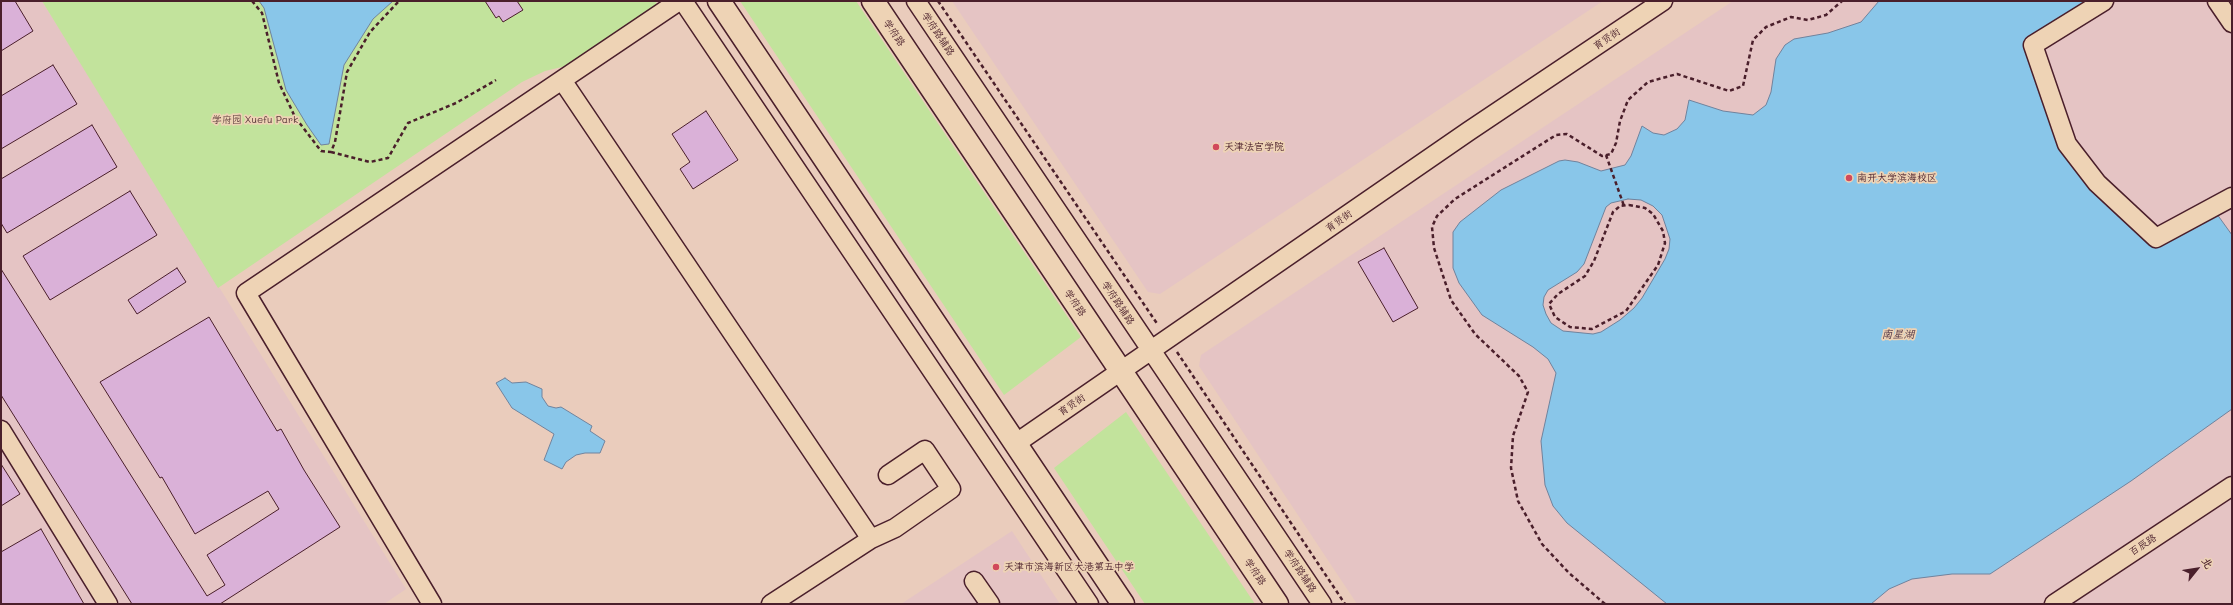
<!DOCTYPE html>
<html>
<head>
<meta charset="utf-8">
<style>
  body { margin:0 }
  #map { position:relative; width:2233px; height:605px; overflow:hidden; background:#eaccbc; font-family:Mali,"LXGW WenKai TC",sans-serif }
  canvas { display:block }
  .frame { position:absolute; inset:0; border:2px solid #4a1f2b; pointer-events:none }
  .north { position:absolute; left:2177px; top:549px; width:40px; height:40px; -webkit-text-stroke:3px #eed3b5; paint-order:stroke; rotate:60deg; font-size:11px; font-weight:700; line-height:16px; text-align:center; color:#4a1f2b }
  .north::after { content:''; display:block; margin:auto; width:14px; height:18px; background:#4a1f2b; clip-path:polygon(50% 0,100% 100%,50% 72%,0 100%) }
</style>
</head>
<body>
<div id="map">
<canvas width="2233" height="605"></canvas>
<div class="frame"></div>
<div class="north">北</div>
</div>
<script>
const c = document.querySelector('canvas').getContext('2d');
c.lineJoin = 'round';
function paint(path, color) { c.fillStyle = color; c.fill(path, 'evenodd'); }
const shape = rows => new Path2D(rows.map(r => 'M' + r).join(''));
function strokePath(path, color, width, dash) { c.strokeStyle = color; c.lineWidth = width; c.lineCap = dash ? 'butt' : 'round'; c.setLineDash(dash || []); c.stroke(path); }
function write(font, color, halo, rows, align = 'center') {
  c.font = font + ' Mali,"LXGW WenKai TC",sans-serif'; c.lineWidth = 3.5; c.setLineDash([]); c.textBaseline = 'middle'; c.strokeStyle = halo; c.fillStyle = color; for (const [text, x, y, turn = 0] of rows) {
    c.save(); c.translate(x, y); c.rotate((+turn || 0) * Math.PI / 180); c.textAlign = isNaN(turn) ? turn : align; if (halo) c.strokeText(text, 0, 0); c.fillText(text, 0, 0); c.restore();
  }
}
const built = shape([
  [1,1,42,1,406,589,384,604,1,604],
  [952,1,1603,1,1160,294,1148,292],
  [1733,1,2232,1,2232,604,1357,604,1199,366,1201,355],
  [1012,531,1060,604,901,604]
]);
const green = shape([
  [42,1,655,1,659,7,570,65,545,71,522,82,218,288],
  [740,1,856,1,1081,337,1004,395],
  [1126,412,1255,604,1145,604,1054,468]
]);
const water = shape([
  [259,1,393,1,373,19,344,65,329,144,321,145,307,125,286,90,264,8,259,1],
  [1879,1,2084,1,2086,4,2025,42,2058,139,2155,242,2214,210,2232,235,2232,409,2131,481,1990,574,1952,574,1912,579,1889,589,1871,604,1667,604,1567,523,1553,506,1545,485,1541,441,1556,373,1548,359,1533,347,1482,315,1459,283,1453,268,1453,232,1460,222,1501,190,1559,161,1565,160,1578,162,1601,171,1625,165,1631,156,1642,126,1653,133,1664,135,1677,129,1685,120,1689,100,1723,111,1753,115,1766,105,1771,92,1776,59,1785,45,1794,39,1828,33,1861,22,1879,1],
  [1628,199,1641,200,1653,206,1662,215,1670,239,1669,249,1665,259,1642,298,1634,308,1620,320,1601,332,1593,334,1563,331,1551,323,1546,314,1543,305,1544,297,1548,290,1577,272,1584,264,1606,207,1611,203,1628,199],
  [505,378,512,383,526,382,542,389,542,397,548,406,556,408,561,407,592,426,590,431,605,441,600,453,585,453,576,455,566,462,562,469,544,460,554,434,512,408,496,383,505,378]
]);
const building = shape([
  [1,1,15,1,33,31,1,51,1,1],
  [485,1,517,1,523,10,503,22,499,16,496,18,485,1],
  [53,65,77,104,1,149,1,96,53,65],
  [706,111,738,160,693,189,680,169,690,162,672,134,706,111],
  [92,125,117,167,7,233,1,223,1,179,92,125],
  [130,191,157,235,50,300,23,256,130,191],
  [1384,248,1418,308,1393,322,1358,262,1384,248],
  [177,268,186,282,137,314,128,300,177,268],
  [1,269,207,596,225,585,207,555,279,509,268,491,195,534,162,477,160,478,100,382,209,317,277,431,281,429,304,470,340,527,220,604,132,604,1,395,1,269],
  [1,464,20,494,1,506,1,464],
  [41,529,84,604,1,604,1,552,41,529]
]);
const path = shape([
  [252,1,262,13,279,83,295,117,321,151,331,152,335,142,347,72,370,32,399,1],
  [938,1,1158,325],
  [331,152,370,162,388,158,408,123,456,103,496,80],
  [1606,155,1624,206],
  [1629,205,1645,208,1653,214,1663,231,1665,243,1658,265,1626,311,1592,329,1570,327,1555,317,1549,304,1558,294,1585,276,1594,261,1613,212,1620,206,1629,205],
  [1177,352,1345,604],
  [1605,604,1569,573,1542,544,1518,501,1511,468,1513,436,1528,392,1519,376,1475,334,1451,300,1434,248,1432,227,1437,216,1455,199,1556,135,1567,134,1602,156,1611,154,1616,143,1620,121,1628,100,1648,82,1677,74,1729,91,1743,86,1753,40,1766,27,1791,17,1808,20,1826,15,1842,1]
]);
const minor = shape([
  [683,1,1089,604],
  [916,1,1322,604],
  [2104,1,2033,45,2067,144,2097,183,2156,238,2232,197],
  [2217,1,2232,23],
  [562,80,871,539],
  [1,430,108,604],
  [1015,444,1469,131,1663,1],
  [974,581,990,604],
  [432,604,246,293,679,1],
  [771,604,871,539,895,528,951,489,925,450,888,475],
  [2054,604,2232,486]
]);
const highway = shape([
  [719,1,1123,604],
  [873,1,1277,604]
]);
const markers = [
  [1216,147,4,"#d1495b"],
  [1849,178,4,"#d1495b"],
  [996,567,4,"#d1495b"]
];
const streetNames = [
  ["学府路",894,33,56],
  ["学府路辅路",938,34,56],
  ["育贤街",1607,39,-34],
  ["育贤街",1339,221,-35],
  ["学府路",1075,303,56],
  ["学府路辅路",1118,303,56],
  ["育贤街",1072,405,-34],
  ["百辰路",2143,545,-33],
  ["学府路辅路",1300,571,56],
  ["学府路",1255,572,56]
];
const parkNames = [
  ["学府园 Xuefu Park",255,120]
];
const poiNames = [
  ["天津法官学院",1224,147],
  ["南开大学滨海校区",1857,178],
  ["天津市滨海新区大港第五中学",1004,567]
];
const waterNames = [
  ["南星湖",1898,335]
];
paint(built, '#e5c4c4');
paint(green, '#c2e39c');
paint(water, '#89c6e9');
strokePath(water, '#70839d', 1);
paint(building, '#dab1d8');
strokePath(building, '#4a1f2b', 1);
strokePath(minor, '#4a1f2b', 21);
strokePath(highway, '#4a1f2b', 25);
strokePath(path, '#4a1f2b', 2.5, [4, 3]);
strokePath(minor, '#eed3b5', 18);
strokePath(highway, '#eed3b5', 22);
for (const [x, y, r, color] of markers) { const dot = new Path2D(); dot.arc(x, y, r, 0, 2 * Math.PI); c.fillStyle = color; c.fill(dot); strokePath(dot, '#eed3b5', 1.5); }
write('10px', '#4a1f2b', '#eed3b5', streetNames);
write('10px', '#5c3c3c', '#eed3b5', parkNames);
write('10px', '#4a1f2b', '#eed3b5', poiNames, 'left');
write('italic 11px', '#533848', '#eed3b5', waterNames);
</script>
</body>
</html>
